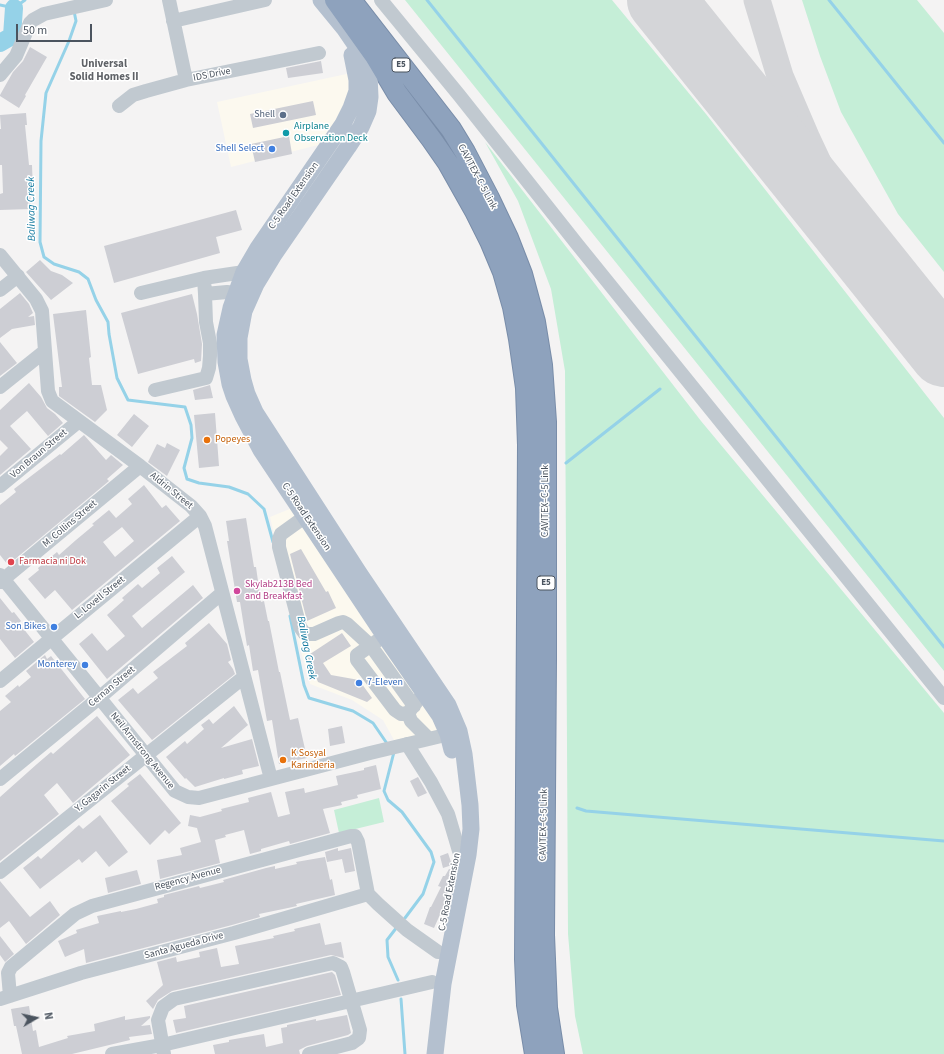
<!DOCTYPE html>
<html>
<head>
<meta charset="utf-8">
<style>
  body { margin:0 }
  #map { position:relative; width:944px; height:1054px; overflow:hidden; background:#f4f3f3; font-family:"Source Sans 3",sans-serif }
  canvas { display:block }
  .north { position:absolute; left:16px; top:998px; width:40px; height:40px; -webkit-text-stroke:3px #fff; paint-order:stroke; rotate:81deg; font-size:11px; font-weight:700; line-height:16px; text-align:center; color:#4b545f }
  .north::after { content:''; display:block; margin:auto; width:14px; height:18px; background:#4b545f; clip-path:polygon(50% 0,100% 100%,50% 72%,0 100%) }
  .scale { position:absolute; left:16px; top:24px; width:76px; height:18px; box-sizing:border-box; border:2px solid #4b545f; border-top:0; padding-left:5px; font-size:12px; line-height:14px; white-space:nowrap; color:#4b545f; -webkit-text-stroke:3px #fff; paint-order:stroke }
</style>
</head>
<body>
<div id="map">
<canvas width="944" height="1054"></canvas>
<div class="north">N</div>
<div class="scale">50 m</div>
</div>
<script>
const c = document.querySelector('canvas').getContext('2d');
c.lineJoin = 'round';
function paint(path, color) { c.fillStyle = color; c.fill(path, 'evenodd'); }
const shape = rows => new Path2D(rows.map(r => 'M' + r).join(''));
function strokePath(path, color, width, dash) { c.strokeStyle = color; c.lineWidth = width; c.lineCap = dash ? 'butt' : 'round'; c.setLineDash(dash || []); c.stroke(path); }
function write(font, color, halo, rows, align = 'center') {
  c.font = font + ' "Source Sans 3",sans-serif'; c.lineWidth = 3; c.setLineDash([]); c.textBaseline = 'middle'; c.strokeStyle = halo; c.fillStyle = color; for (const [text, x, y, turn = 0] of rows) {
    c.save(); c.translate(x, y); c.rotate((+turn || 0) * Math.PI / 180); c.textAlign = isNaN(turn) ? turn : align; if (halo) c.strokeText(text, 0, 0); c.fillText(text, 0, 0); c.restore();
  }
}
const commercial = shape([
  [351,73,347,104,322,144,231,167,217,102],
  [292,508,444,731,394,740,383,720,352,700,310,684,300,648,270,517]
]);
const green = shape([
  [405,0,612,0,706,114,944,418,944,671],
  [802,0,917,0,944,33,944,272,898,214,841,112,820,56],
  [485,142,701,421,944,713,944,1054,583,1054,575,1016,568,934,565,371,551,289,518,201],
  [379,798,384,822,339,833,334,810]
]);
const stream = shape([
  [427,0,944,647],
  [829,0,944,143],
  [0,5,14,8,25,0],
  [74,11,76,21,69,41,46,93,41,141,40,242,44,257,54,264,79,272,88,279,96,300,108,322,109,334,117,378,128,400,185,407,191,425,192,438,184,468,187,479,199,483,229,487,248,494,264,509,273,542],
  [566,463,660,389],
  [290,616,304,685,309,698,353,711,373,723,388,745],
  [394,752,384,791,388,800,402,812,431,852,434,862,423,894,405,918],
  [577,808,586,811,944,841],
  [397,927,387,940,388,957,398,980],
  [401,999,405,1054]
]);
const river = shape([
  [0,43,12,36,14,8]
]);
const taxiway = shape([
  [757,0,780,76,807,139,822,171,845,214,890,285]
]);
const runway = shape([
  [661,0,944,353]
]);
const building = shape([
  [30,47,47,57,25,95,26,96,19,108,0,96,0,95,13,72,23,61],
  [321,61,323,73,288,78,286,68],
  [313,101,316,115,253,128,250,114],
  [26,113,27,125,25,125,29,165,32,165,33,191,30,191,31,209,0,210,0,194,3,193,2,165,0,165,0,129,1,129,0,115],
  [289,136,292,154,255,162,251,144],
  [236,210,242,230,216,237,220,253,114,283,104,246],
  [40,260,51,271,62,275,73,283,51,300,26,272],
  [20,293,29,304,33,313,28,317,34,316,35,325,12,329,0,338,0,309],
  [192,294,197,314,202,344,201,361,195,363,194,359,138,374,121,313],
  [86,310,91,357,89,358,92,385,101,385,107,410,95,422,59,396,59,387,62,387,53,314],
  [0,342,17,363,0,376],
  [29,383,41,397,47,408,55,414,63,423,48,436,27,411,10,426,31,449,0,475,0,456,8,448,0,440,0,410],
  [210,385,213,398,195,400,193,390],
  [215,413,219,466,199,468,194,415],
  [134,414,149,426,132,447,117,435],
  [84,435,106,460,111,455,123,465,107,479,109,481,8,565,0,555,0,505,16,492,14,489,60,454,61,455],
  [167,443,180,450,167,476,148,462,157,444,165,448],
  [144,485,162,508,166,505,180,521,72,610,55,590,45,599,28,579,39,570,38,568,57,552,59,555,76,540,94,525,92,524,109,510,116,518,132,504,128,499],
  [122,527,134,541,115,557,103,542],
  [246,518,254,567,256,567,261,602,264,601,268,621,269,621,279,672,280,672,290,720,298,718,307,758,279,764,272,720,267,721,258,670,253,671,249,645,247,646,240,602,237,602,227,541,229,541,226,521],
  [301,549,326,592,328,591,336,608,307,621,290,554],
  [172,556,185,572,132,616,142,628,193,585,203,598,107,679,79,644,92,633,107,651,125,636,107,615,124,600,122,598,138,584,142,588,160,573,157,568],
  [0,598,12,613,14,612,21,621,19,623,34,642,15,658,0,639],
  [209,623,227,644,231,660,228,662,233,669,235,674,152,740,118,700,133,688,138,694,158,678,153,672,187,646,185,643],
  [342,633,351,646,323,663,331,675,359,680,372,698,367,702,318,682,307,656],
  [45,655,47,659,51,656,85,699,15,756,14,754,0,766,0,711,11,702,5,696,18,685,19,687,31,677,26,671],
  [234,706,248,725,221,748,252,739,259,766,242,770,243,774,224,779,224,778,195,787,186,778,185,779,166,757,185,741,187,744,204,729,201,725,209,719,213,724],
  [97,716,130,755,73,803,57,783,44,795,59,814,0,861,0,797,37,764,51,752,53,754],
  [342,726,345,743,330,746,328,729],
  [376,765,381,789,357,795,358,798,341,802,342,805,323,809,330,833,290,844,289,841,261,849,261,851,250,854,244,830,225,835,226,837,215,840,220,863,160,879,157,860,182,855,180,848,201,842,197,828,188,826,190,815,200,817,222,811,221,809,249,802,248,798,271,792,278,817,290,814,285,792,304,788,305,793,338,785,336,776,364,770,364,768],
  [140,774,181,823,169,834,165,830,150,845,111,801,129,786,127,784],
  [418,777,427,793,418,797,410,781],
  [100,815,128,852,109,867,96,851,82,863,79,859,40,889,23,868,38,856,41,859,79,825,83,829],
  [338,848,338,851,351,848,355,871,345,873,342,859,327,862,325,852],
  [448,853,452,865,443,868,440,856],
  [325,857,330,880,332,879,335,895,296,904,297,906,288,908,259,914,260,917,232,925,86,963,84,949,65,957,58,941,77,933,76,930,99,923,97,916,121,911,121,912,136,909,158,903,157,899,164,897,164,895,199,886,200,888,224,882,223,880,266,868,275,866,275,869,297,864,296,862],
  [449,869,452,870,446,901,434,928,424,924,430,907,431,907,441,887,438,886,443,876,445,876],
  [137,870,141,884,108,893,105,878],
  [0,881,30,917,50,901,60,915,26,944,9,921,0,928],
  [320,923,325,945,341,942,344,958,331,955,172,991,158,1000,153,1009,146,1001,163,985,157,962,176,957,177,962,200,957,199,952,217,948,221,967,239,964,235,946,274,938,273,936,295,931,294,929],
  [0,936,14,954,5,962,0,955],
  [332,972,335,975,341,995,176,1033,173,1020,186,1018,184,1006],
  [29,1006,33,1031,36,1030,39,1047,68,1038,67,1036,95,1031,94,1024,125,1016,125,1020,150,1016,150,1018,141,1026,150,1025,152,1034,129,1037,130,1040,72,1054,22,1054,16,1026,14,1026,11,1009],
  [347,1015,351,1033,348,1035,307,1046,299,1050,300,1054,215,1054,213,1045,229,1042,229,1040,264,1034,266,1047,283,1043,281,1028,287,1027,287,1025,316,1019,316,1021]
]);
const minor = shape([
  [169,0,186,80],
  [381,0,459,95,577,244,944,698],
  [173,21,265,0],
  [0,75,16,56,30,23,33,20,44,14,106,0],
  [119,106,133,95,146,91,186,80,319,53],
  [0,255,36,299,42,311,48,391,52,401,140,466,191,506,200,516,205,526,271,779],
  [0,290,18,276],
  [141,293,204,278],
  [237,293,227,292,205,294,204,278,244,272],
  [0,387,45,351],
  [155,390,206,378,209,368,210,356,210,343,206,322,205,294],
  [0,486,79,421],
  [306,516,281,534,279,539,279,547,300,627,305,634,314,634,339,623,343,622,347,624,371,646,414,706],
  [0,575,175,791,188,797,199,798,370,753,458,732],
  [0,582,140,466],
  [377,641,357,655,357,660,395,710,401,714,408,713,418,700],
  [0,681,200,516],
  [408,713,411,721,429,739],
  [407,744,431,782,448,814,459,851],
  [0,779,99,698,222,593],
  [0,872,244,677],
  [368,894,378,904,407,930,438,952],
  [10,996,8,973,11,967,75,914,92,906,351,836,355,836,358,842,368,894],
  [0,999,81,973,234,933,368,894],
  [112,1054,162,1045,432,982],
  [164,1054,158,1020,163,1007,174,999,333,963,341,967,343,972,360,1030,359,1038,352,1043,309,1054]
]);
const major = shape([
  [321,0,344,28,359,50,369,76,370,97,368,111,361,127,348,147,273,256,256,284,244,311,239,338,239,359,243,380,247,394,255,412,359,573,448,705,459,731,464,754,470,805,471,829,468,855,443,984,435,1054],
  [352,55,357,80,357,91,351,108,343,124,258,248,244,272,231,308,225,335,226,362,230,384,234,396,243,416,261,450,384,635,440,716,448,734,452,750]
]);
const highway = shape([
  [335,0,375,56,397,93,432,140,448,163,475,211,490,241,503,272,513,307,519,339,526,388,528,445,525,959,527,1005,535,1054],
  [351,0,451,129,465,152,489,198,508,238,522,274,535,322,542,365,546,422,546,659,544,935,547,1008,554,1054]
]);
const markers = [
  [283,115,4,"#5c6f8a"],
  [286,133,4,"#0f9aa8"],
  [272,149,4,"#3f7fe0"],
  [207,440,4,"#e8710a"],
  [11,562,4,"#e0444e"],
  [237,591,4,"#d1479c"],
  [54,627,4,"#3f7fe0"],
  [85,665,4,"#3f7fe0"],
  [359,683,4,"#3f7fe0"],
  [283,760,4,"#e8710a"]
];
const shields = [
  [401,65,18],
  [546,583,18]
];
const shieldNames = [
  ["E5",401,65],
  ["E5",546,583]
];
const streetNames = [
  ["IDS Drive",212,75,-11],
  ["CAVITEX–C-5 Link",477,177,62],
  ["C-5 Road Extension",294,196,-55],
  ["Von Braun Street",39,454,-40],
  ["Aldrin Street",171,491,39],
  ["CAVITEX–C-5 Link",546,501,-90],
  ["C-5 Road Extension",306,517,56],
  ["M. Collins Street",70,524,-40],
  ["L. Lovell Street",100,598,-39],
  ["Cernan Street",112,687,-40],
  ["Neil Armstrong Avenue",142,751,51],
  ["Y. Gagarin Street",103,789,-39],
  ["CAVITEX–C-5 Link",544,825,-89],
  ["Regency Avenue",188,879,-15],
  ["C-5 Road Extension",450,892,-79],
  ["Santa Agueda Drive",184,946,-15]
];
const serviceNames = [
  ["Shell",275,115]
];
const cultureNames = [
  ["Airplane",294,127],
  ["Observation Deck",294,139]
];
const shopNames = [
  ["Shell Select",264,149],
  ["Son Bikes",46,627],
  ["Monterey",77,665],
  ["7-Eleven",367,683,"left"]
];
const foodNames = [
  ["Popeyes",215,440],
  ["K Sosyal",291,754],
  ["Karinderia",291,766]
];
const healthNames = [
  ["Farmacia ni Dok",19,562]
];
const hotelNames = [
  ["Skylab213B Bed",245,585],
  ["and Breakfast",245,597]
];
const neighbourhoodNames = [
  ["Universal",104,65],
  ["Solid Homes II",104,78]
];
const waterNames = [
  ["Baliwag Creek",32,209,-91],
  ["Baliwag Creek",306,648,79]
];
paint(commercial, '#fcf9ef');
paint(green, '#c5eed7');
strokePath(stream, '#95d2e8', 3);
strokePath(river, '#95d2e8', 18);
strokePath(taxiway, '#d4d5d8', 27);
strokePath(runway, '#d4d5d8', 68);
paint(building, '#cdced4');
strokePath(highway, '#798da9', 22);
strokePath(minor, '#c1c9d0', 14);
strokePath(major, '#b4c0cf', 17);
strokePath(highway, '#8ea2bd', 20);
for (const [x, y, r, color] of markers) { const dot = new Path2D(); dot.arc(x, y, r, 0, 2 * Math.PI); c.fillStyle = color; c.fill(dot); strokePath(dot, '#fff', 1.5); }
for (const [x, y, w] of shields) { const box = new Path2D(); box.roundRect(x - w / 2, y - 7, w, 14, 3); c.fillStyle = '#fff'; c.fill(box); strokePath(box, '#4b545f', 1); }
write('bold 9px', '#4b545f', null, shieldNames);
write('10px', '#4b545f', '#fff', streetNames);
write('10px', '#4e5e75', '#fff', serviceNames, 'right');
write('10px', '#0d838f', '#fff', cultureNames, 'left');
write('10px', '#366cbe', '#fff', shopNames, 'right');
write('10px', '#c56008', '#fff', foodNames, 'left');
write('10px', '#be3a42', '#fff', healthNames, 'left');
write('10px', '#b23c85', '#fff', hotelNames, 'left');
write('bold 11px', '#5f6267', '#fff', neighbourhoodNames);
write('italic 11px', '#167ba0', '#fff', waterNames);
</script>
</body>
</html>
